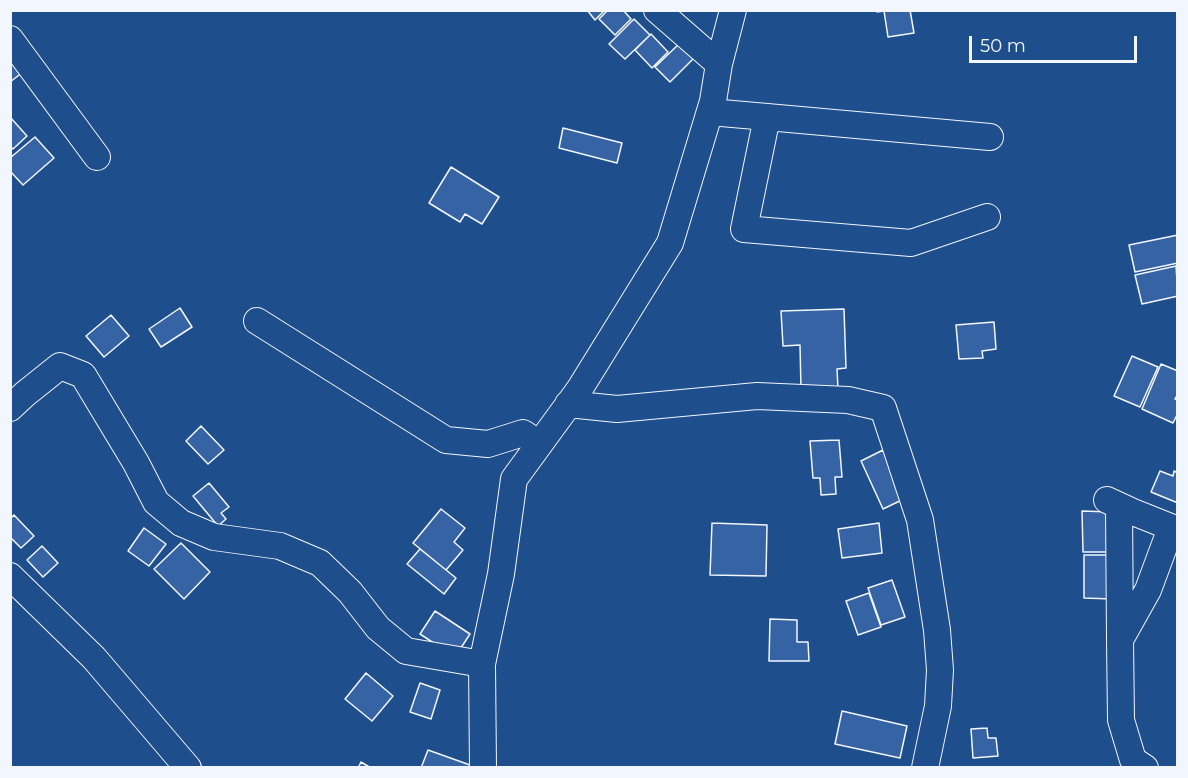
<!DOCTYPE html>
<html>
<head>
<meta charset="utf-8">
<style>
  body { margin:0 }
  #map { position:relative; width:1188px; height:778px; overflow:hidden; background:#1f4e8c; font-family:Montserrat,sans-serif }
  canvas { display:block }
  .frame { position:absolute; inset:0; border:12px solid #f2f6ff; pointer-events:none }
  .scale { position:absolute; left:969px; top:36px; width:168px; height:27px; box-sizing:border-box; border:3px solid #f2f6ff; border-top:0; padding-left:8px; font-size:18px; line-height:21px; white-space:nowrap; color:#f2f6ff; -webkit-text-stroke:4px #1f4e8c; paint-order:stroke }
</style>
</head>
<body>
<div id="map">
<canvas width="1188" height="778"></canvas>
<div class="frame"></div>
<div class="scale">50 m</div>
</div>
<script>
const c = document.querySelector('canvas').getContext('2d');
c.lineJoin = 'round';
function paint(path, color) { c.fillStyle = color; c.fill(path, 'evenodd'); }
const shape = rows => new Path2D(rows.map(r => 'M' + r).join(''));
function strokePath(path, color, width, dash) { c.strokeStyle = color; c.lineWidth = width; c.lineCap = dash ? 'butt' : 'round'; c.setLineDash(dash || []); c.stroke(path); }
const building = shape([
  [587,10,605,10,595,20,587,10],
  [608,10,623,10,631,19,615,35,599,19,608,10],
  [877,10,910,10,914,33,888,37,884,11,877,12,877,10],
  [634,19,650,35,625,59,609,44,634,19],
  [651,34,668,52,652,68,635,50,651,34],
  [681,42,695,57,670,82,655,67,681,42],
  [10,56,23,72,10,82,10,56],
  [10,117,27,136,13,149,10,146,10,117],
  [563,128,622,143,617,163,559,148,563,128],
  [35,137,54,158,23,185,10,171,10,158,35,137],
  [451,167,499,197,482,224,465,214,460,222,429,203,451,167],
  [1178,235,1178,263,1135,272,1129,245,1178,235],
  [1176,266,1178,296,1142,304,1135,275,1176,266],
  [180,308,192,327,161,347,149,329,180,308],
  [844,309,846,368,837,369,838,389,801,390,800,345,783,346,781,311,844,309],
  [111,315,129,336,104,357,86,336,111,315],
  [994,322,996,349,982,351,983,358,959,359,956,325,994,322],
  [1132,356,1158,367,1140,407,1114,396,1132,356],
  [1161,364,1178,371,1178,394,1175,399,1178,400,1178,413,1173,423,1142,409,1161,364],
  [201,426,224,450,208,464,186,441,201,426],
  [839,440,842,477,835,477,836,494,821,495,820,478,813,478,810,441,839,440],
  [883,450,906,498,883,509,861,461,883,450],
  [1160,471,1173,476,1174,471,1178,473,1178,503,1151,492,1160,471],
  [209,483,229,507,221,513,226,519,218,526,193,496,209,483],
  [441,509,465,528,454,542,463,550,446,570,413,543,441,509],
  [1082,511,1111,512,1111,552,1083,552,1082,511],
  [14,515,34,536,21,548,10,537,10,519,14,515],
  [712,523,767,525,766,576,710,575,712,523],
  [879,523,882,553,842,558,838,529,879,523],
  [144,528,166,544,149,566,128,551,144,528],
  [181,543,210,572,184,599,154,569,181,543],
  [42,546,58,563,43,577,27,560,42,546],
  [420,549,456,578,444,594,407,564,420,549],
  [1084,555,1112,555,1112,599,1084,598,1084,555],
  [892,580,905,617,881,625,868,588,892,580],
  [869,593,881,627,858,635,846,601,869,593],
  [435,611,470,634,455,657,420,634,435,611],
  [770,619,797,620,797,642,808,642,809,661,769,661,770,619],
  [366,673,393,696,372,721,345,699,366,673],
  [420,683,440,690,431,719,410,712,420,683],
  [842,711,907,726,900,758,835,744,842,711],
  [987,728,988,738,996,738,998,756,973,758,971,729,987,728],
  [428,750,470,765,469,768,421,768,428,750],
  [361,762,371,768,358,768,361,762]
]);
const minor = shape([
  [657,10,719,64],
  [10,39,97,157],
  [710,112,767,117,744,229,911,243,987,217],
  [767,117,990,137],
  [257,321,446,440,488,444,523,433,539,444],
  [568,404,617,409,757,396,848,400,883,408,920,520,937,630,940,670,938,706,925,768],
  [10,408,25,394,60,366,83,375,136,463,156,502,181,523,214,537,280,546,320,563,350,592,378,628,406,651,482,664],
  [1107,500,1133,512,1178,530],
  [1119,506,1120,639],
  [10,576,94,658,188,768],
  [483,768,482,664,501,574,514,479,579,390,670,243,713,101,719,64,733,10],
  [1145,768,1133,760,1121,720,1120,640,1148,590,1171,528]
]);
paint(building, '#3563a3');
strokePath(building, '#f2f6ff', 1.5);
strokePath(minor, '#f2f6ff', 28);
strokePath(minor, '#1f4e8c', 26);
</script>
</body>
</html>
